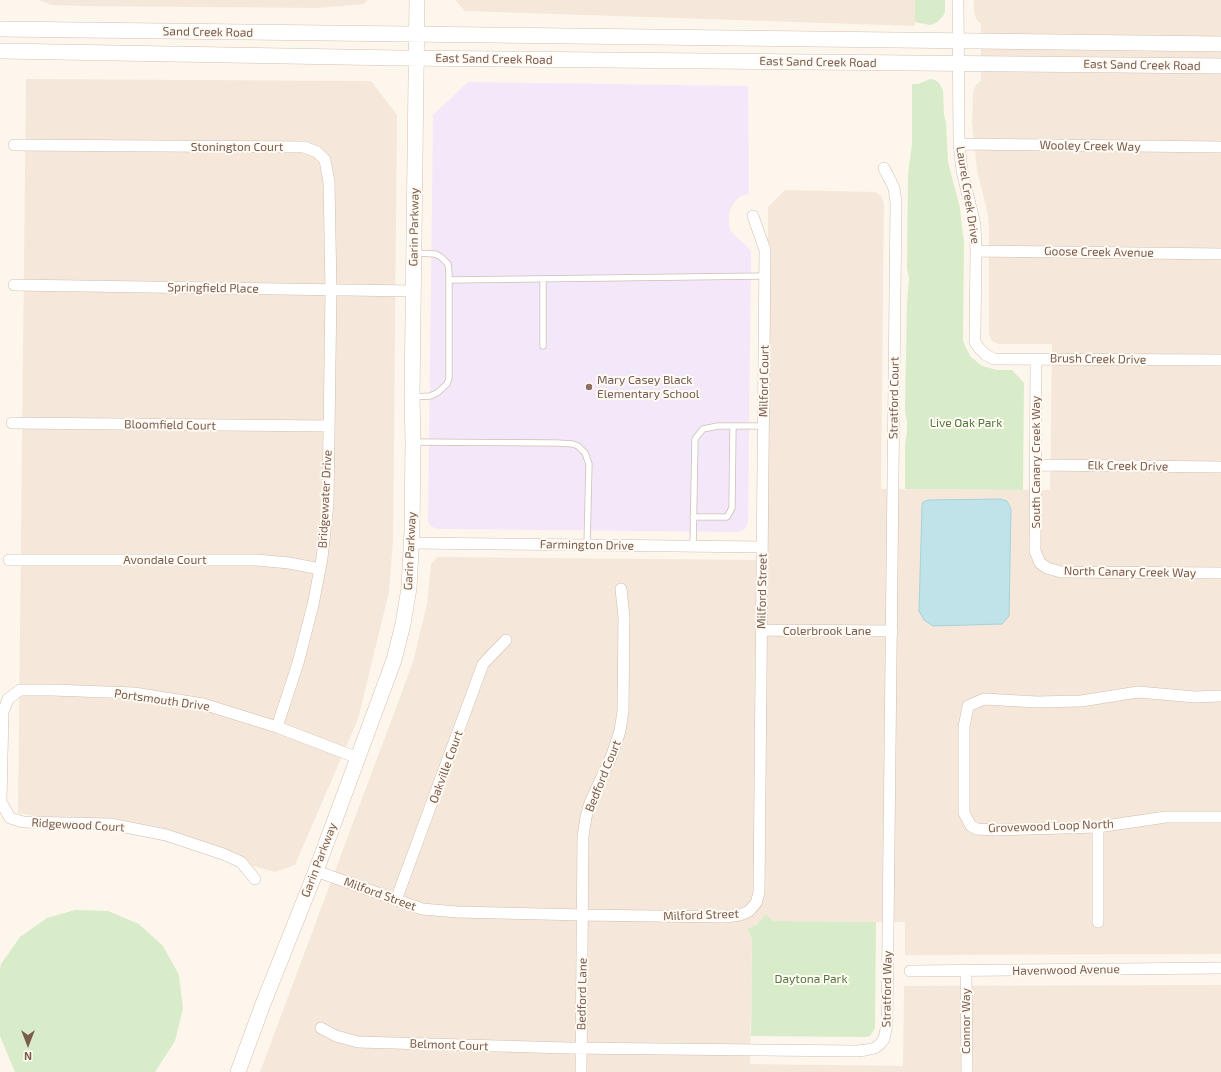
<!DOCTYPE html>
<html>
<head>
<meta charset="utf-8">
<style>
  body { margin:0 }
  #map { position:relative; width:1221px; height:1072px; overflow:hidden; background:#fdf6ec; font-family:"Exo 2",sans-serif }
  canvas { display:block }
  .north { position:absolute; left:8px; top:1024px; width:40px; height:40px; -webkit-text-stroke:3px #fffaf3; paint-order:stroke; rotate:180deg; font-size:11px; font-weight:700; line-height:16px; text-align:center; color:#7a5c4d }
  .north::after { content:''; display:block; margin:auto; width:14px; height:18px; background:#7a5c4d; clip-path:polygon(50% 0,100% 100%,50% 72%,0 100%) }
</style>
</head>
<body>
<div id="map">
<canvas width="1221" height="1072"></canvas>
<div class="north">N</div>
</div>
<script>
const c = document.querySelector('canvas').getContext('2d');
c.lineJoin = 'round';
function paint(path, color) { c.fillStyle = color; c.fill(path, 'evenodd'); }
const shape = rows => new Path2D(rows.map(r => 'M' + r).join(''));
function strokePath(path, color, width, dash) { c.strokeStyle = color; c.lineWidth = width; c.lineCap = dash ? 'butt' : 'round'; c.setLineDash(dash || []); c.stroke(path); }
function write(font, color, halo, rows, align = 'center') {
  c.font = font + ' "Exo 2",sans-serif'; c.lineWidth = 4; c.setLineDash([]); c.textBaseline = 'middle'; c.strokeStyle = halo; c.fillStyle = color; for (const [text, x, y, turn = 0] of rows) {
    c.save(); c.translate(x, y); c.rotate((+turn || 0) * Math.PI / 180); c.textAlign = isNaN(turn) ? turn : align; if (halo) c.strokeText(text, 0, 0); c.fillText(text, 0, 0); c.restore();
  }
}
const residential = shape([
  [38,0,368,0,364,4,318,8,81,6,52,5],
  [455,0,915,0,915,26,465,11],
  [974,0,1221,0,1221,954,905,955,905,922,772,921,766,914,756,925,747,929,752,939,750,1064,903,1066,904,986,1221,985,1221,1072,260,1072,413,662,427,604,431,564,437,557,766,560,768,207,785,190,875,192,881,196,884,203,881,489,1050,490,1052,344,998,344,991,340,989,334,989,230,988,215,977,170,972,122,973,92,976,85,981,81,981,24,976,19,974,11],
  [26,79,371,81,397,115,393,541,389,592,358,719,295,865,275,872,152,838,18,813]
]);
const education = shape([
  [468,82,748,86,749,194,741,196,735,201,730,210,729,220,730,230,737,238,746,245,751,252,748,523,745,529,739,532,439,529,432,527,428,522,433,115]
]);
const green = shape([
  [915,0,945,0,945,12,943,16,936,23,930,25,915,22],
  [930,79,935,80,939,83,943,90,944,115,946,123,948,162,960,208,962,228,964,241,963,340,965,346,971,357,982,366,997,370,1012,370,1024,383,1023,490,905,489,905,445,907,432,907,421,905,411,907,302,909,278,907,269,908,175,912,144,912,84,918,84],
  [75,910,108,911,139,924,163,946,179,975,183,1009,175,1041,155,1072,15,1072,0,1036,0,970,1,964,20,937,47,918],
  [766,914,773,921,876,922,875,1028,870,1036,866,1037,751,1036,752,939,747,929,756,925]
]);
const water = shape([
  [1000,499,1007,501,1011,509,1009,616,1002,624,933,626,924,620,919,611,922,506,923,502,928,500,1000,499]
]);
const lane = shape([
  [449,280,765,276],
  [543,346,543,280],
  [412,397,430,396,437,393,447,384,449,378,449,273,448,264,441,257,435,254,415,253],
  [414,442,557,443,573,444,578,446,585,453,589,464,587,545],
  [693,517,727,517,732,508,733,426],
  [693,547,695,439,703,429,718,426,763,426]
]);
const street = shape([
  [958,0,959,144,962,171,975,225,976,251,975,332,975,342,979,348,986,355,994,359,1221,360],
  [959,144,1221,147],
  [14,145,304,147,317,152,325,160,329,182,331,290,328,503,322,558,313,605,298,663,277,727],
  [976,251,1221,254],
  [14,285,413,291],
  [1036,359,1035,551,1040,563,1047,568,1061,572,1221,573],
  [12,423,329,426],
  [1036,465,1221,467],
  [412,543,762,547],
  [9,560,257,560,289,563,320,569],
  [761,630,892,631],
  [1221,696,1195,697,1138,692,1081,701,1037,702,984,699,968,706,964,727,964,813,971,826,977,829,994,830,1098,827,1166,817,1221,817],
  [1098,827,1098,922],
  [316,871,422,909,457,912,583,915,724,917,740,915,749,911,756,903,759,893,765,250,753,216],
  [255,879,241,862,223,854,166,835,110,824,23,822,10,818,1,802,3,712,8,699,20,690,52,690,134,693,203,704,277,727,358,758],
  [396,900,483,664,506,640],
  [910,971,1221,968],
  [966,971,967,1072],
  [321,1028,336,1036,358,1042,568,1048,857,1051,866,1050,875,1048,880,1044,884,1039,887,1024,896,203,894,188,884,168],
  [581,1072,583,836,586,817,590,803,612,755,620,731,623,711,624,617,621,589]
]);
const secondary = shape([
  [0,29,1221,44],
  [0,51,399,58,1221,66],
  [238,1072,263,1004,316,871,394,660,403,624,409,588,412,531,413,442,412,397,417,0]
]);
const markers = [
  [589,387,4,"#8d6e63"]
];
const streetNames = [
  ["Sand Creek Road",208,32,1],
  ["East Sand Creek Road",494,59,1],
  ["East Sand Creek Road",818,62,1],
  ["East Sand Creek Road",1142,65,1],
  ["Wooley Creek Way",1090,146,1],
  ["Stonington Court",237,147],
  ["Laurel Creek Drive",968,195,81],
  ["Garin Parkway",414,227,-89],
  ["Goose Creek Avenue",1099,252,1],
  ["Springfield Place",213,288,1],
  ["Brush Creek Drive",1098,359,1],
  ["Milford Court",764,381,-89],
  ["Stratford Court",894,398,-89],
  ["Bloomfield Court",170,425,1],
  ["South Canary Creek Way",1036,462,-90],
  ["Elk Creek Drive",1128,466,1],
  ["Bridgewater Drive",325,499,-87],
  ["Farmington Drive",587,545,1],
  ["Garin Parkway",410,551,-87],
  ["Avondale Court",165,560],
  ["North Canary Creek Way",1130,572,1],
  ["Milford Street",762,591,-89],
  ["Colerbrook Lane",827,631],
  ["Portsmouth Drive",162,700,8],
  ["Oakville Court",446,767,-70],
  ["Bedford Court",603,776,-68],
  ["Ridgewood Court",78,825,3],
  ["Grovewood Loop North",1051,826,-2],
  ["Garin Parkway",319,860,-69],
  ["Milford Street",380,894,20],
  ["Milford Street",701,915,-2],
  ["Havenwood Avenue",1066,970,-1],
  ["Stratford Way",887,989,-89],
  ["Bedford Lane",582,994,-89],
  ["Connor Way",966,1021,-90],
  ["Belmont Court",449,1045,2]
];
const educationNames = [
  ["Mary Casey Black",597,380],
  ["Elementary School",597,394]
];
const parkNames = [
  ["Live Oak Park",966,423],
  ["Daytona Park",811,979]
];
paint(residential, '#f5e8da');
paint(education, '#f3e8fa');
paint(green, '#d8ecc9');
paint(water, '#bfe3e8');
strokePath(water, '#a5d3da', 1);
strokePath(lane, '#d1beb0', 7);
strokePath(street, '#d1beb0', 12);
strokePath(secondary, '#d6c0b0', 16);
strokePath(lane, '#fff', 5.5);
strokePath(street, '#fff', 11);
strokePath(secondary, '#fff', 15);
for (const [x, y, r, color] of markers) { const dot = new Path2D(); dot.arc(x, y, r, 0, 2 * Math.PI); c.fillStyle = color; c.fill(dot); strokePath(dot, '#fffaf3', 1.5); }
write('12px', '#7a5c4d', '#fffaf3', streetNames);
write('12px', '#785e54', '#fffaf3', educationNames, 'left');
write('12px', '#537a41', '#fffaf3', parkNames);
</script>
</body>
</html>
